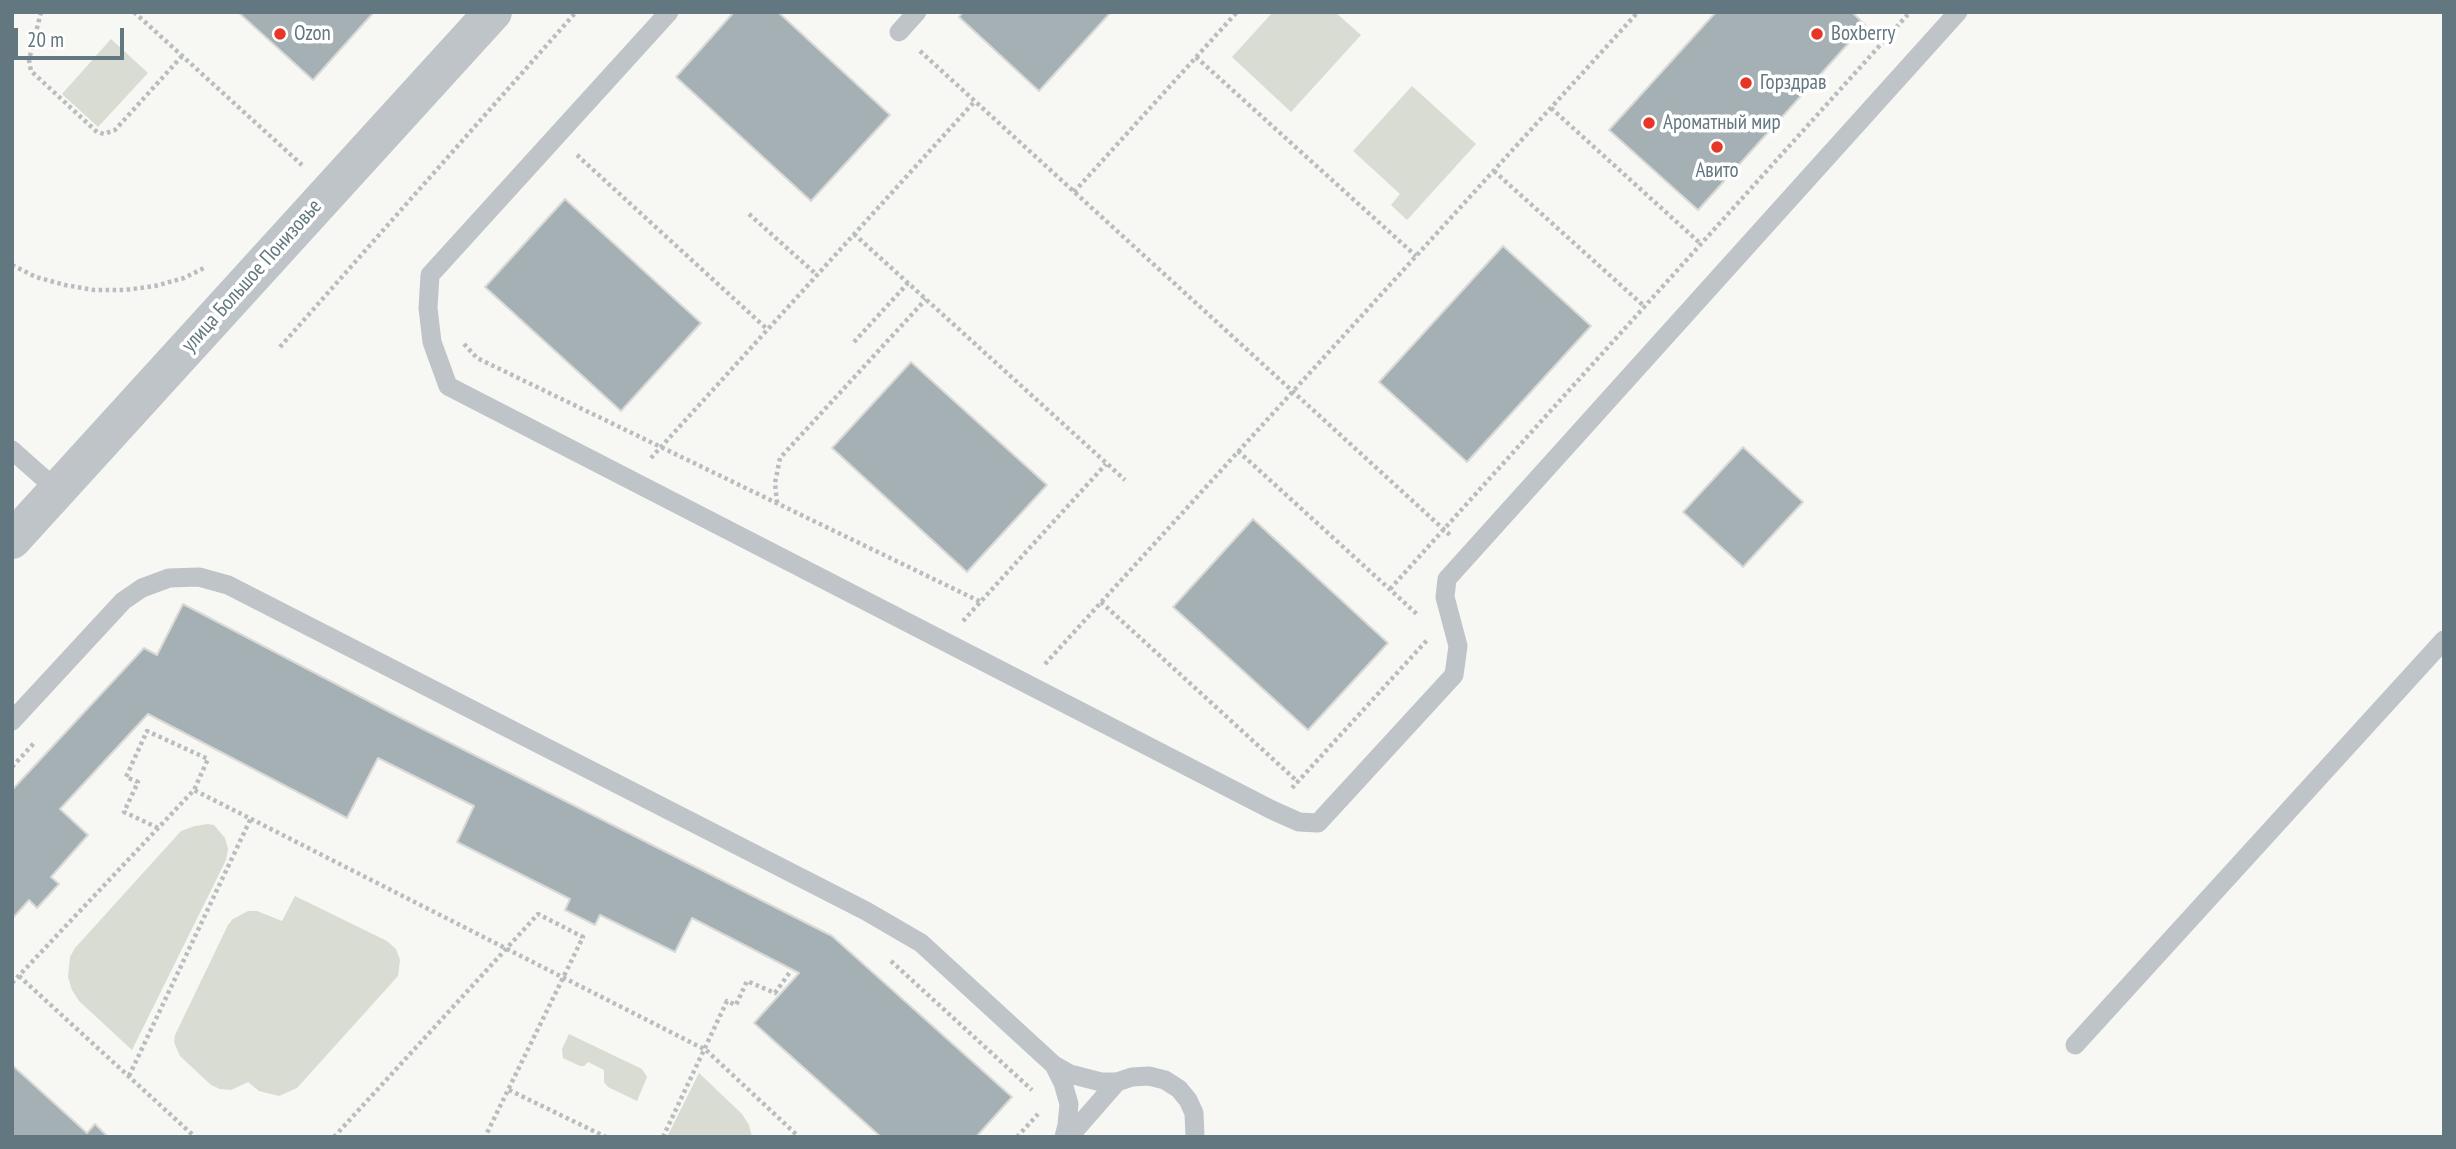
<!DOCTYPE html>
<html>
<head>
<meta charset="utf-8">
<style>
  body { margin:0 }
  #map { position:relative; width:2456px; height:1149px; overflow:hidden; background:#f7f7f4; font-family:"PT Sans Narrow",sans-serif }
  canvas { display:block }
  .frame { position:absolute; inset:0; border:14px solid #627780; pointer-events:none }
  .scale { position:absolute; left:14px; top:28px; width:110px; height:32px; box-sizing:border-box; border:4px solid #627780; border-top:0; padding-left:9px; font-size:21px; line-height:24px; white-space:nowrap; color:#627780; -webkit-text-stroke:5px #fff; paint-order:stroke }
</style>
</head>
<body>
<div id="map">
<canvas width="2456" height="1149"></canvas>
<div class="frame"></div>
<div class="scale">20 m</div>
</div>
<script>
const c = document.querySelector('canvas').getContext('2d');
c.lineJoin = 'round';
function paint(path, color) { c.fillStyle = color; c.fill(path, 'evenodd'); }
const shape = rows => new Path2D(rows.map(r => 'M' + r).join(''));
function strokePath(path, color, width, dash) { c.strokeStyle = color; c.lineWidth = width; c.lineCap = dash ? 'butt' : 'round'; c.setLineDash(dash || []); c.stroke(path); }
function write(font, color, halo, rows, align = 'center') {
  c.font = font + ' "PT Sans Narrow",sans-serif'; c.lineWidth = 7; c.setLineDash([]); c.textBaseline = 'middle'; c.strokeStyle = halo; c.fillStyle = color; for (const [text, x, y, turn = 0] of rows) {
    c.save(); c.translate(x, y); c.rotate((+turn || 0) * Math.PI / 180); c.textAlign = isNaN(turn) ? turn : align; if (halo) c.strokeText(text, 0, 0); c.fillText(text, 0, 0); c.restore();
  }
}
const green = shape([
  [1273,12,1335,12,1361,35,1291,112,1232,57],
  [111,39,148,73,98,127,62,94],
  [1412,86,1476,144,1407,220,1391,205,1400,194,1353,151],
  [208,824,214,825,225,838,228,849,226,860,132,1050,79,1001,72,990,68,977,70,957,75,948,181,831,195,826],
  [295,896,387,941,396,949,400,960,398,976,297,1088,279,1096,259,1091,248,1082,231,1090,220,1089,211,1085,180,1056,174,1042,175,1035,228,925,233,919,248,911,257,911,282,921],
  [569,1034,642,1069,647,1077,637,1101,608,1087,604,1082,604,1070,588,1062,584,1066,580,1066,563,1058,562,1049],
  [699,1073,742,1114,749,1125,752,1137,667,1137]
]);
const building = shape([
  [238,12,374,12,313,80,238,12],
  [734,12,778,12,890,115,811,201,676,77,734,12],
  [963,12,1111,12,1039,91,959,17,963,12],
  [1716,12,1852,12,1865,25,1698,210,1609,130,1716,12],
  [565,199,701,323,621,411,485,287,565,199],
  [1503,246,1591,326,1467,462,1379,382,1503,246],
  [911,362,1047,485,967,572,832,448,911,362],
  [1743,447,1803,502,1743,567,1683,512,1743,447],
  [1253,519,1388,643,1308,730,1173,607,1253,519],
  [183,604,399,717,832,936,1012,1097,976,1137,881,1137,754,1023,799,973,692,918,675,952,600,915,595,925,565,910,570,899,457,842,474,806,378,758,347,818,148,714,60,809,88,835,51,877,59,884,37,908,29,900,12,919,12,790,144,648,157,655,183,604],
  [12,1065,87,1133,95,1124,108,1137,12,1137,12,1065]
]);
const path = shape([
  [41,12,29,60,31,71,97,132,104,134,115,130,182,56],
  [134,12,302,165],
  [920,51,1451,536],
  [1196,57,1416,256],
  [1551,108,1701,244],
  [577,155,767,329],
  [1494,171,1645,307],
  [1074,192,1237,12],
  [749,214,817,275],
  [854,234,1125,480],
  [12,265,36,277,65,285,94,290,125,290,155,286,184,278,206,267],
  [854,342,908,283],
  [464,344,477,358,981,602],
  [280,347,576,12],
  [1238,451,1419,616],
  [651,458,975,101],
  [777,503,775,483,780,458,926,299],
  [1390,589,1910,12],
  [1101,602,1298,782],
  [963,621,1106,464],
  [1045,664,1638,12],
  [12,767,35,742],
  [1292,788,1428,639],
  [158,828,124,812,138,782,126,777,147,731,208,759,194,790],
  [891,961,1032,1090],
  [19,976,195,1137],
  [12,983,194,790,706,1050,799,1137],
  [129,1076,251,818],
  [509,1090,606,1137],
  [334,1137,538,914,583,937,485,1137],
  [663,1137,727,1001,736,1005,747,981,775,993,790,972],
  [1017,1137,1038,1114]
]);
const lane = shape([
  [669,12,430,275,428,308,432,342,448,386,1272,810,1299,822,1318,823,1454,675,1458,646,1445,597,1447,579,1958,12],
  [899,32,917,12],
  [12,450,57,490],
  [12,721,123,601,142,588,169,578,199,577,228,585,866,911,921,943,1054,1065,1063,1083,1069,1104,1067,1125,1064,1137],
  [2075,1045,2444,640],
  [1054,1065,1070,1074,1101,1082,1117,1082,1132,1077,1149,1076,1165,1080,1179,1089,1188,1100,1194,1113,1195,1137],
  [1069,1137,1117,1082]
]);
const street = shape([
  [12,540,493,12]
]);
const markers = [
  [280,34,7,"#e53627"],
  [1817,34,7,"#e53627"],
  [1746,83,7,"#e53627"],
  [1649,123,7,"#e53627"],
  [1717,147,7,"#e53627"]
];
const poiNames = [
  ["Ozon",294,34],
  ["Boxberry",1831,34],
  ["Горздрав",1760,83],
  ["Ароматный мир",1663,123],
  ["Авито",1717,171,"center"]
];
const streetNames = [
  ["улица Большое Понизовье",252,276,-48]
];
paint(green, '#d8dcd3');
paint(building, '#a5b0b4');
strokePath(building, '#d9d9d7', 2);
strokePath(path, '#b8bdbf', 4.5, [3.5, 3.5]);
strokePath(lane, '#bec4c7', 19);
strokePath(street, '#bec4c7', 38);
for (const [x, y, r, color] of markers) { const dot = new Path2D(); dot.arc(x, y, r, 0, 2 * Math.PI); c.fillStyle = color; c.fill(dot); strokePath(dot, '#fff', 2.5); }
write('21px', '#627780', '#fff', poiNames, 'left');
write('21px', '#627780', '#fff', streetNames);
</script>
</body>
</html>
